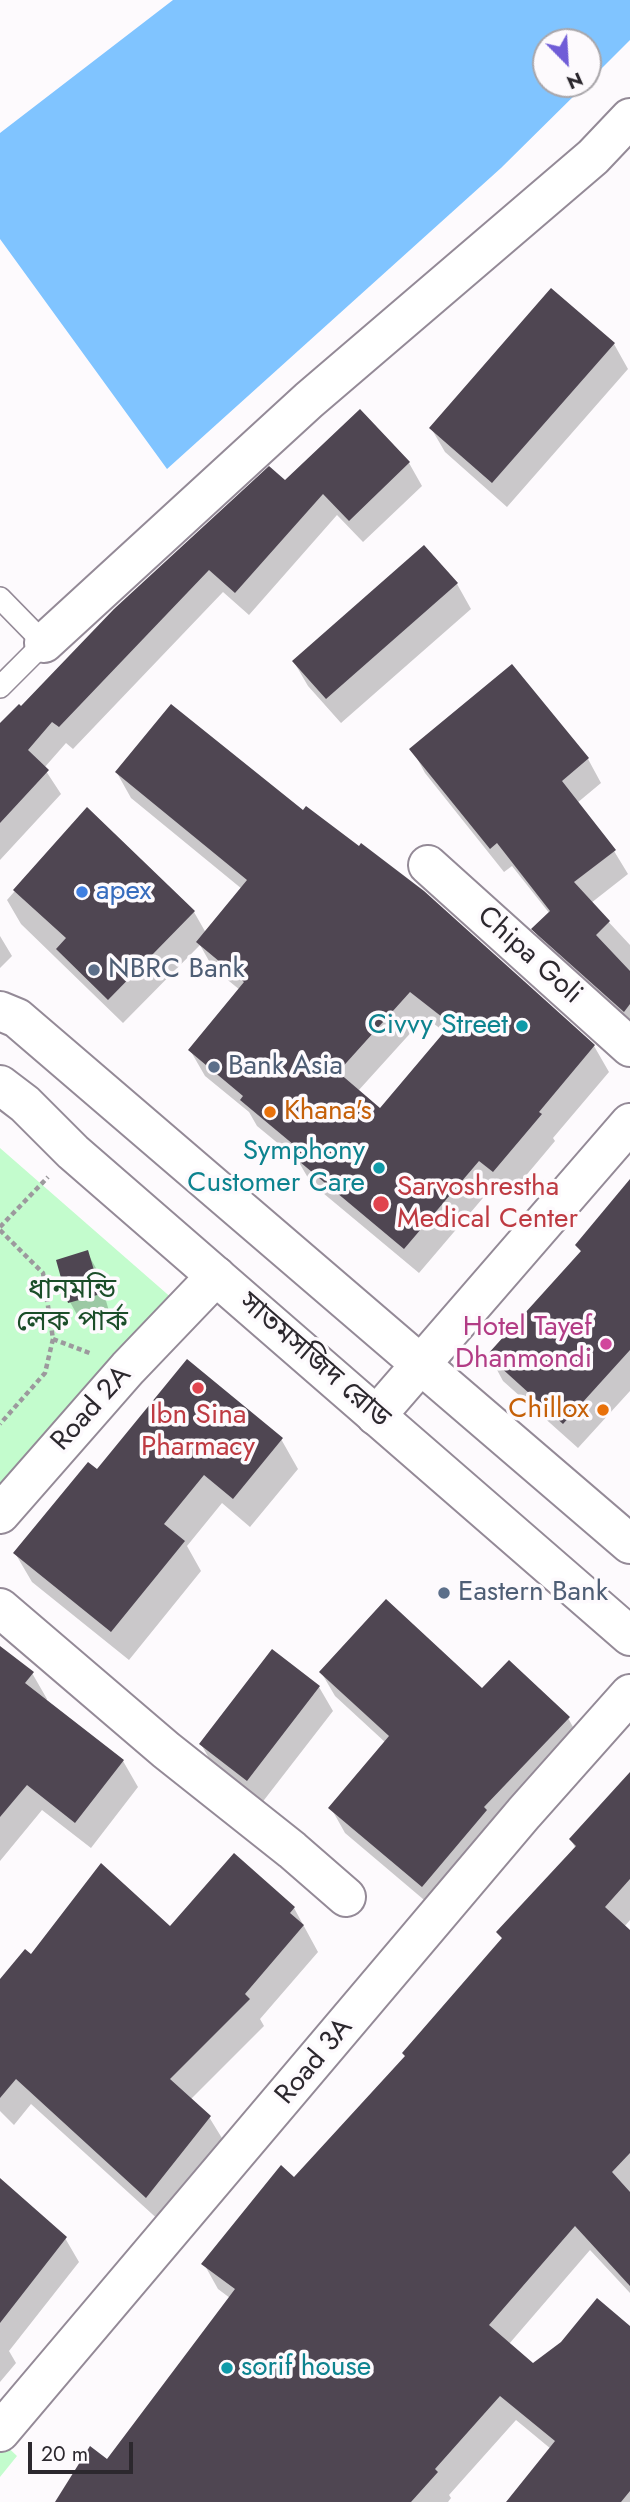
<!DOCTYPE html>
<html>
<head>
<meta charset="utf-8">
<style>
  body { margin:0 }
  #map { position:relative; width:630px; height:2502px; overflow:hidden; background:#fdfafd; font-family:Jost,sans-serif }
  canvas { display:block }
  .north { position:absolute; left:532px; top:28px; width:70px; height:70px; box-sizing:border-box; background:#fdfafd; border:2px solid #a9a6aa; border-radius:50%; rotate:156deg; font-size:19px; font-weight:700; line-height:28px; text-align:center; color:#2c282e }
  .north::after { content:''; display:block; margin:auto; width:24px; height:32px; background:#705dd7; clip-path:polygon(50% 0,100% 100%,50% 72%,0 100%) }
  .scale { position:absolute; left:28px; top:2442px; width:105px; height:32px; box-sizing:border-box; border:4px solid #2c282e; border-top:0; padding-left:9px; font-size:21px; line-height:24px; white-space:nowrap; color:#2c282e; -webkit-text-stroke:5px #fdfafd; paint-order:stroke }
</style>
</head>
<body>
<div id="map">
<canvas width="630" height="2502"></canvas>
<div class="north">N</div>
<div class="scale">20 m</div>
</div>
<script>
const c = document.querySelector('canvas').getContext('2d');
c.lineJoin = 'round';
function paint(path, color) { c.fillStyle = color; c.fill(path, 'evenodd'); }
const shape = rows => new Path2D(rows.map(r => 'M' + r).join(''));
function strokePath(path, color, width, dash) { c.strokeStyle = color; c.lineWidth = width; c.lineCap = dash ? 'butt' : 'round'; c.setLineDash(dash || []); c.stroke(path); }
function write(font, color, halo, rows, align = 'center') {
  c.font = font + ' Jost,"Noto Sans Bengali",sans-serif'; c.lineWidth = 7; c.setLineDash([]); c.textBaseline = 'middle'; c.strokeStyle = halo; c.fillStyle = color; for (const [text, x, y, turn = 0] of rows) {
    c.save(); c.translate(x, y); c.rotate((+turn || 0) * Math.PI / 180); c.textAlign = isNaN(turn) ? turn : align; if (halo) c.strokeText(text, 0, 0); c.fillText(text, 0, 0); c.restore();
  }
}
const green = shape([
  [0,1148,174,1300,0,1503],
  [0,2440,17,2456,0,2477]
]);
const water = shape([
  [173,0,630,0,630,40,588,82,588,42,546,42,546,84,586,84,501,168,167,469,0,239,0,133]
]);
const shadow = shape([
  [552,290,614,344,628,369,507,507,445,452,431,428],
  [360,412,409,463,422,486,363,542,337,515,249,615,223,592,73,749,66,743,44,768,61,794,0,860,0,727,285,483],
  [424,547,457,584,471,609,341,723,308,686,294,662],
  [512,667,588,759,601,783,577,803,614,851,628,874,591,903,630,945,630,1027,547,952,533,929,550,914,512,866,504,872,425,773,412,749],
  [117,773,303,813,423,892,594,1046,609,1072,553,1138,555,1141,508,1197,494,1185,419,1273,311,1183,297,1159,257,1126,249,1112,205,1076,190,1050,240,990,213,968,200,945,123,1023,21,924,7,900,87,809,194,912,206,933,242,889,131,798],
  [425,1017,446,1033,381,1110,358,1091],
  [0,936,12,956,0,968],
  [630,1182,630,1391,578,1448,503,1381,489,1355,582,1253,577,1245],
  [87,1252,97,1270,109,1311,80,1320,70,1302],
  [281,1439,298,1469,250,1527,222,1503,187,1546,201,1571,129,1660,32,1582,15,1553,97,1471],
  [0,1648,32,1673,47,1699,46,1701,123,1761,138,1787,91,1848,42,1810,0,1861],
  [321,1672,568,1718,582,1743,436,1910,345,1833,331,1808,386,1743,335,1696],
  [319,1687,333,1711,261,1804,215,1769,201,1744],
  [630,1775,630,1920,624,1927,630,1932,630,2293,590,2250,509,2344,533,2365,630,2329,630,2502,508,2502,551,2449,516,2420,449,2495,451,2498,448,2502,58,2502,108,2461,230,2298,218,2289,204,2264,295,2179,406,2057,503,1940,499,1933,576,1849,571,1840],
  [294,1908,318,1952,260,2019,264,2026,190,2100,209,2117,225,2143,162,2223,31,2104,14,2125,0,2111,0,1982,31,1957,170,1929],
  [0,2180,65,2238,79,2262,9,2351,16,2363,0,2382]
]);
const building = shape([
  [551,288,615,343,492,483,429,428],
  [360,409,410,462,349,521,323,494,235,593,209,570,59,727,52,722,28,750,49,770,0,823,0,723,19,704,21,706,114,609,269,466,285,480],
  [424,545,458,583,326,699,292,661],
  [512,664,589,758,562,781,616,850,574,882,610,921,596,935,630,971,630,1004,624,1012,531,929,550,911,497,843,490,849,409,749],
  [171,704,303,810,306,806,359,846,361,843,424,891,595,1045,539,1112,542,1114,493,1172,479,1161,404,1249,294,1157,300,1150,240,1100,243,1096,188,1050,244,982,196,942,247,880,115,772],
  [410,992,451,1024,380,1108,338,1072],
  [87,807,195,911,108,1000,56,949,66,938,13,890],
  [630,1179,630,1350,563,1424,487,1355,581,1251,575,1245],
  [88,1250,101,1294,68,1303,56,1260],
  [187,1359,283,1438,233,1499,204,1475,164,1524,185,1541,111,1632,13,1553,88,1462,97,1469],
  [386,1599,482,1688,509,1660,570,1717,484,1807,487,1810,422,1887,328,1808,389,1736,319,1672],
  [0,1646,34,1672,25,1683,124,1760,75,1823,27,1785,0,1817],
  [272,1649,320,1686,247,1781,199,1744],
  [630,1772,630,1879,605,1907,630,1930,630,2153,612,2172,630,2192,630,2286,575,2226,489,2325,533,2363,561,2342,597,2298,630,2326,630,2491,621,2502,506,2502,555,2441,500,2396,435,2469,438,2472,411,2502,55,2502,90,2446,107,2459,235,2289,201,2264,281,2165,294,2177,405,2056,402,2053,502,1938,496,1932,576,1846,569,1839],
  [234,1853,295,1907,290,1913,304,1925,245,1994,250,1999,170,2079,211,2116,146,2198,16,2079,0,2098,0,1979,25,1949,31,1954,101,1863,170,1926],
  [0,2178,67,2237,0,2323]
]);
const path = shape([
  [0,1227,48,1177],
  [0,1230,43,1273,53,1339,45,1373,0,1424],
  [53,1339,92,1354]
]);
const service = shape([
  [0,598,44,643,0,687]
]);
const minor = shape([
  [44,643,309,400,593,157,630,118],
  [428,865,630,1047],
  [376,1416,630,1123],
  [0,1514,128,1368,216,1276],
  [0,1608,166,1750,292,1850,346,1897],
  [0,2432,524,1813,630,1694]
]);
const secondary = shape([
  [0,1011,17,1018,630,1544],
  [0,1085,25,1104,73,1152,630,1636]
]);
const markers = [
  [82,892,7,"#3f7fe0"],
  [94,970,7,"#5c6f8a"],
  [522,1026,7,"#0f9aa8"],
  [214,1067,7,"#5c6f8a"],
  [270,1112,7,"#e8710a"],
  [379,1168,7,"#0f9aa8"],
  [381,1204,9,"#e0444e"],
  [606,1344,7,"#d1479c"],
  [198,1388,7,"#e0444e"],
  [603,1410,7,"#e8710a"],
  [444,1593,7,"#5c6f8a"],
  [227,2368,7,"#0f9aa8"]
];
const shopNames = [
  ["apex",96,892]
];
const streetNames = [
  ["Chipa Goli",529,956,42],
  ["সাতমসজিদ রোড",314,1361,41],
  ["Road 2A",92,1409,-48],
  ["Road 3A",315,2062,-50]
];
const serviceNames = [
  ["NBRC Bank",108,970],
  ["Bank Asia",228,1067],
  ["Eastern Bank",458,1593]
];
const cultureNames = [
  ["Civvy Street",508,1026],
  ["Symphony",365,1152],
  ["Customer Care",365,1184],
  ["sorif house",241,2368,"left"]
];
const foodNames = [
  ["Khana's",284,1112],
  ["Chillox",589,1410,"right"]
];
const healthNames = [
  ["Sarvoshrestha",397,1188],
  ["Medical Center",397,1220],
  ["Ibn Sina",198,1416,"center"],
  ["Pharmacy",198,1448,"center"]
];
const parkNames = [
  ["ধানমন্ডি",72,1291],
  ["লেক পার্ক",72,1323]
];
const hotelNames = [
  ["Hotel Tayef",592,1328],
  ["Dhanmondi",592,1360]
];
paint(green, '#c3fccd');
paint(water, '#80c4ff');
paint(shadow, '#0003');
paint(building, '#4f4652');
strokePath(service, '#948a97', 24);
strokePath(minor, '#948a97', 42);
strokePath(secondary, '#948a97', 42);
strokePath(path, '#9c999d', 4.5, [5, 3.5]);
strokePath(service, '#fff', 21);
strokePath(minor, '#fff', 38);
strokePath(secondary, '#fff', 38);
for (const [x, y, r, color] of markers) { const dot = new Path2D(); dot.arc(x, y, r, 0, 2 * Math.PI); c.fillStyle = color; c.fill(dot); strokePath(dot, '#fdfafd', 2.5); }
write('28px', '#366cbe', '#fdfafd', shopNames, 'left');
write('28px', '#2c282e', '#fdfafd', streetNames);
write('28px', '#4e5e75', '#fdfafd', serviceNames, 'left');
write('28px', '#0d838f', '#fdfafd', cultureNames, 'right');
write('28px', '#c56008', '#fdfafd', foodNames, 'left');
write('28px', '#be3a42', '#fdfafd', healthNames, 'left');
write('28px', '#1b4e29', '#fdfafd', parkNames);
write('28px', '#b23c85', '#fdfafd', hotelNames, 'right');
</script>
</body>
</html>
